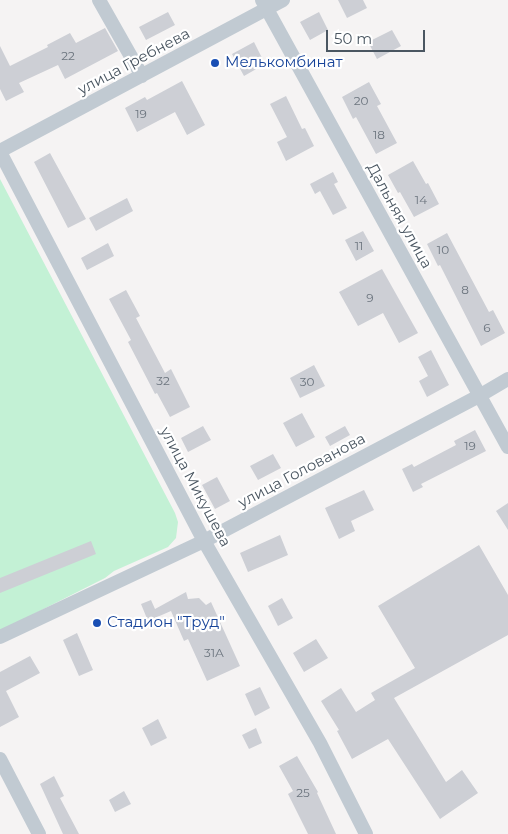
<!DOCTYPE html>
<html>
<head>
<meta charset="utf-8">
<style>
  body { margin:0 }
  #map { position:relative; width:508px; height:834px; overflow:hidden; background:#f5f3f3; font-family:Montserrat,sans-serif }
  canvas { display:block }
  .scale { position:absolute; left:326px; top:30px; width:99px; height:22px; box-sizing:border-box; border:2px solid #4a5661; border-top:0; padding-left:6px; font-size:15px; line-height:18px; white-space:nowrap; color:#4a5661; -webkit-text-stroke:4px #fff; paint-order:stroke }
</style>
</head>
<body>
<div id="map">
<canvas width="508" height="834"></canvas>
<div class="scale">50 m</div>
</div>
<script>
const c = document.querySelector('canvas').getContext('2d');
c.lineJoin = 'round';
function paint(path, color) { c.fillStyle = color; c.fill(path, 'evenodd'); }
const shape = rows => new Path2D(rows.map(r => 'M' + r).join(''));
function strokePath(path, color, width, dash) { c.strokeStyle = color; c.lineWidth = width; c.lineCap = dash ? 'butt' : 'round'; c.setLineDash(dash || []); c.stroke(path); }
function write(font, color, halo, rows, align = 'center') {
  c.font = font + ' Montserrat,sans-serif'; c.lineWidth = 4.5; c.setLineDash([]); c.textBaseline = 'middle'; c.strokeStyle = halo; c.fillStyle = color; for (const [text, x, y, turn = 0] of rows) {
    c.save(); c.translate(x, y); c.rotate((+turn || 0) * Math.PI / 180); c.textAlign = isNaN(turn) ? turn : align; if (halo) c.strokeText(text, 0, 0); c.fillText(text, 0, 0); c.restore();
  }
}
const green = shape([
  [0,179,175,513,178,522,176,538,168,547,114,571,105,578,0,631]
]);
const building = shape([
  [338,0,363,0,367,8,347,18],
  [168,12,175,25,146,40,139,27],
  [319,12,328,30,310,40,300,22],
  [105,28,118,51,65,79,58,65,19,83,24,92,6,101,0,89,0,46,10,66,48,47,47,45,70,33,76,43],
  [392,30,401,46,377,59,368,42],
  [254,42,265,64,244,76,232,54],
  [182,81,205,125,187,135,175,112,137,132,125,108,145,97,147,100],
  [369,82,381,104,377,106,397,143,376,154,356,117,353,119,342,97],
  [286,96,302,129,305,128,314,146,286,161,277,142,287,137,270,104],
  [50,153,86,219,68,228,34,162],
  [413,161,426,184,428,183,439,204,414,217,400,192,398,193,388,175],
  [333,172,338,182,334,184,347,208,333,215,320,191,315,194,310,184],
  [127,198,133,211,96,231,89,218],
  [363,231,374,251,356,261,345,240],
  [447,233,489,312,493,310,505,333,481,346,440,265,438,266,427,244],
  [108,243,114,256,87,270,81,258],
  [382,269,418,333,399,343,383,313,358,326,339,292],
  [126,290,140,316,136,318,165,373,171,369,190,407,170,417,157,393,155,394,128,342,131,340,109,299],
  [431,350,449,385,427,397,419,381,428,376,418,357],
  [314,365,325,386,300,398,290,378],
  [302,413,315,437,296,447,283,423],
  [203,426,211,440,188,452,181,438],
  [345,426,350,435,330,446,325,437],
  [475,430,486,451,421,484,423,487,413,492,402,469,412,464,414,467,456,445,454,441],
  [273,454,281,468,258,480,250,466],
  [217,477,230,501,215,509,202,485],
  [364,490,374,510,351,521,355,531,339,539,325,508],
  [508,503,508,530,496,511],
  [280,535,288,555,248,572,240,553],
  [91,541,96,554,0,593,0,578],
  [479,545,508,595,508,635,394,698,446,782,462,770,478,793,440,819,388,739,352,759,337,731,339,730,321,701,341,688,356,712,375,700,371,693,415,668,378,606],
  [186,592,188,599,199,598,206,605,211,602,240,666,207,681,188,639,184,641,171,611,148,621,141,604,151,600,155,609],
  [282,598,293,618,278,626,268,606],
  [77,633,93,670,79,676,63,640],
  [316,639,328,658,304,672,293,653],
  [30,656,40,673,6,691,19,717,0,727,0,672],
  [260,687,270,708,255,716,245,694],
  [158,719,167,738,151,746,142,728],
  [256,728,262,743,249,749,242,735],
  [297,756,318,792,317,793,336,834,308,834,288,794,293,791,279,766],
  [54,776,64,796,60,798,79,834,63,834,40,784],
  [124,791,131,804,115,812,109,800]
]);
const minor = shape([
  [99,0,142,76],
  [262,0,508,447],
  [0,151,283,0],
  [0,152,204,541,320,743,366,834],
  [0,637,204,541,479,396,508,379],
  [0,759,39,834]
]);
const markers = [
  [215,63,5,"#1a4fb4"],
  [97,623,5,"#1a4fb4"]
];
const numberNames = [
  ["22",68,56],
  ["20",361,101],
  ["19",141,114],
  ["18",379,135],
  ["14",421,200],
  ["11",359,246],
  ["10",443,250],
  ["8",465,290],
  ["9",370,298],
  ["6",487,328],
  ["32",163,381],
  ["30",307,382],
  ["19",470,446],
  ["31А",214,653],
  ["25",303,793]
];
const streetNames = [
  ["улица Гребнева",134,62,-28],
  ["Дальняя улица",399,216,61],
  ["улица Голованова",302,471,-28],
  ["улица Микушева",195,487,62]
];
const transitNames = [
  ["Мелькомбинат",225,63],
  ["Стадион \"Труд\"",107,623]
];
paint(green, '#c3f1d5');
paint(building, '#cdcfd5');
strokePath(minor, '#c1cad2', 14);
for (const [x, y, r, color] of markers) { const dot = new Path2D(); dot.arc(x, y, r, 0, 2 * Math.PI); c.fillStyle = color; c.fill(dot); strokePath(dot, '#fff', 2); }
write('12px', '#6b747e', null, numberNames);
write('15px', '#4a5661', '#fff', streetNames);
write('15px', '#164399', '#fff', transitNames, 'left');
</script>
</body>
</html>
